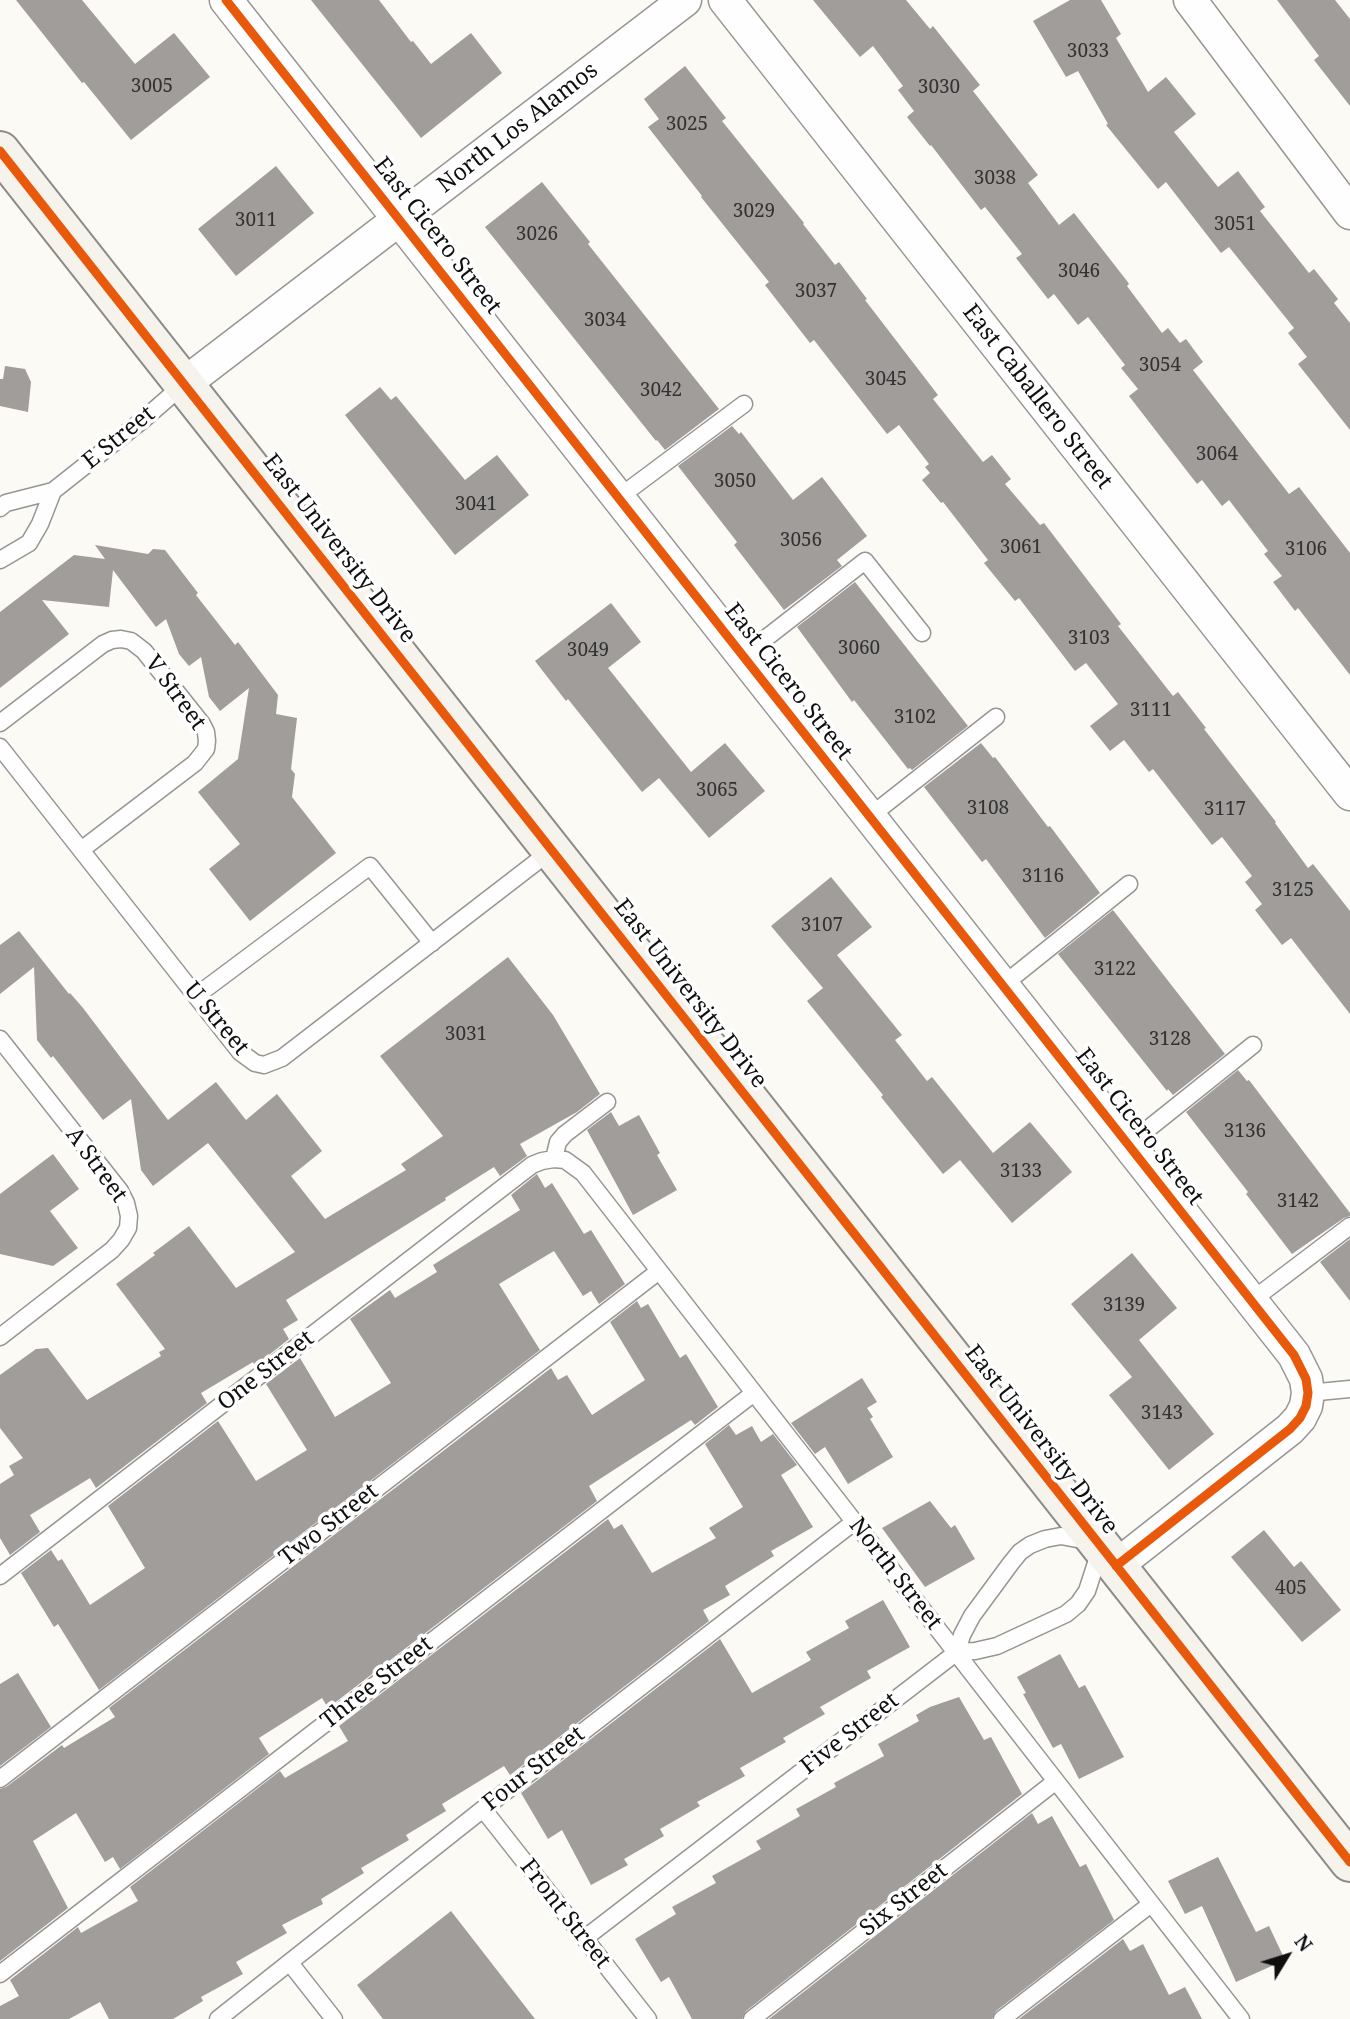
<!DOCTYPE html>
<html>
<head>
<meta charset="utf-8">
<style>
  body { margin:0 }
  #map { position:relative; width:1350px; height:2019px; overflow:hidden; background:#fcfaf5; font-family:"Noto Serif",serif }
  canvas { display:block }
  .north { position:absolute; left:1252px; top:1921px; width:70px; height:70px; -webkit-text-stroke:5px #fff; paint-order:stroke; rotate:52deg; font-size:19px; font-weight:700; line-height:28px; text-align:center; color:#0f0f0f }
  .north::after { content:''; display:block; margin:auto; width:24px; height:32px; background:#0f0f0f; clip-path:polygon(50% 0,100% 100%,50% 72%,0 100%) }
</style>
</head>
<body>
<div id="map">
<canvas width="1350" height="2019"></canvas>
<div class="north">N</div>
</div>
<script>
const c = document.querySelector('canvas').getContext('2d');
c.lineJoin = 'round';
function paint(path, color) { c.fillStyle = color; c.fill(path, 'evenodd'); }
const shape = rows => new Path2D(rows.map(r => 'M' + r).join(''));
function strokePath(path, color, width, dash) { c.strokeStyle = color; c.lineWidth = width; c.lineCap = dash ? 'butt' : 'round'; c.setLineDash(dash || []); c.stroke(path); }
function write(font, color, halo, rows, align = 'center') {
  c.font = font + ' "Noto Serif",serif'; c.lineWidth = 7; c.setLineDash([]); c.textBaseline = 'middle'; c.strokeStyle = halo; c.fillStyle = color; for (const [text, x, y, turn = 0] of rows) {
    c.save(); c.translate(x, y); c.rotate((+turn || 0) * Math.PI / 180); c.textAlign = isNaN(turn) ? turn : align; if (halo) c.strokeText(text, 0, 0); c.fillText(text, 0, 0); c.restore();
  }
}
const building = shape([
  [16,0,82,0,135,64,174,33,210,77,131,140,84,82,82,83],
  [311,0,379,0,411,42,413,41,431,64,471,33,502,73,421,138],
  [813,0,906,0,930,29,933,26,980,85,973,91,1038,175,1028,183,1059,225,1074,213,1127,281,1129,284,1127,286,1162,333,1168,328,1180,343,1186,339,1203,362,1193,370,1289,494,1299,487,1350,553,1350,675,1298,608,1295,611,1273,582,1282,576,1264,554,1268,551,1229,500,1222,506,1202,480,1197,484,1129,396,1138,389,1121,368,1125,365,1088,317,1078,325,1054,294,1048,299,1016,258,1022,254,985,207,981,210,931,145,930,146,907,117,914,111,898,90,903,86,873,46,860,57],
  [1070,0,1101,0,1121,34,1116,38,1148,92,1166,77,1196,114,1174,132,1218,187,1238,171,1265,207,1260,211,1309,273,1314,269,1338,299,1334,303,1350,323,1350,430,1298,364,1307,357,1288,333,1294,328,1229,247,1221,253,1166,182,1158,189,1106,125,1108,124,1078,71,1066,77,1033,21],
  [1277,0,1335,0,1350,19,1350,106,1314,60,1319,56],
  [685,66,726,118,722,121,804,223,803,224,835,265,839,262,867,299,865,300,938,395,933,399,983,462,992,455,1011,479,1005,484,1040,525,1044,523,1121,624,1118,626,1173,696,1178,692,1206,728,1204,729,1276,822,1275,823,1308,868,1313,864,1350,911,1350,1014,1291,938,1282,945,1255,910,1262,904,1245,882,1252,876,1222,837,1212,845,1153,769,1149,772,1124,740,1110,751,1090,726,1118,704,1086,663,1075,671,1019,598,1015,601,984,563,988,560,943,502,941,503,922,480,930,473,925,467,929,464,899,425,887,434,814,340,810,343,765,285,769,282,701,197,702,196,648,127,659,119,644,99],
  [276,166,314,213,236,276,198,229],
  [542,182,590,242,588,244,719,409,665,450,657,440,656,441,485,227],
  [5,366,25,369,31,382,28,412,0,406,0,379,3,379],
  [380,387,391,400,396,396,465,480,497,455,529,495,455,555,345,415],
  [732,426,739,434,741,432,793,500,822,477,867,536,837,560,842,566,784,610,734,545,737,542,678,466],
  [95,545,148,554,153,549,165,550,198,593,196,595,235,645,238,642,278,695,276,714,297,718,291,769,295,774,292,797,336,853,250,921,209,869,240,844,198,792,238,759,249,688,220,711,209,697,201,657,189,666,179,654,166,619,156,627,113,570,109,607,42,600,69,634,0,688,0,612,74,555,105,559],
  [855,582,968,726,912,770,910,768,908,769,854,700,852,702,797,627],
  [611,603,641,642,608,668,691,772,725,743,765,791,709,838,659,778,642,792,568,699,566,701,535,661],
  [981,743,993,758,995,757,1048,827,1050,826,1100,893,1045,938,986,859,982,862,924,787],
  [831,877,872,927,837,955,902,1035,895,1040,927,1081,932,1077,993,1153,1030,1122,1072,1172,1012,1223,960,1160,943,1174,881,1097,883,1095,807,1001,823,988,771,926],
  [1113,910,1225,1054,1173,1095,1168,1089,1167,1091,1058,954],
  [19,931,69,994,70,993,83,1008,168,1120,216,1082,246,1120,277,1094,322,1151,291,1176,325,1219,406,1170,401,1164,443,1136,380,1056,508,957,553,1015,600,1094,577,1112,520,1144,527,1156,500,1176,494,1167,445,1198,446,1200,286,1300,298,1320,283,1329,289,1339,255,1366,253,1362,201,1393,207,1403,96,1488,90,1478,30,1515,40,1532,10,1555,0,1538,0,1484,14,1475,9,1466,23,1458,0,1428,0,1375,36,1349,48,1348,87,1400,161,1356,159,1352,165,1349,116,1284,155,1255,153,1253,189,1226,236,1288,295,1252,208,1143,153,1186,141,1170,131,1099,103,1120,53,1056,51,1058,37,1040,34,967,0,994,0,945],
  [1238,1070,1247,1081,1249,1080,1350,1213,1350,1216,1344,1218,1292,1254,1246,1194,1248,1192,1186,1112],
  [611,1112,619,1126,639,1115,660,1153,657,1155,677,1190,633,1215,587,1130],
  [53,1154,79,1189,50,1211,78,1248,53,1266,0,1254,0,1194],
  [537,1174,545,1188,552,1183,584,1234,591,1230,625,1284,599,1304,591,1291,583,1296,554,1251,499,1284,540,1350,99,1690,58,1624,54,1627,21,1573,51,1550,58,1561,62,1559,90,1605,145,1568,108,1506,218,1421,256,1481,307,1450,266,1384,300,1358,335,1417,391,1383,350,1319,390,1290,395,1298,437,1272,433,1265,520,1210,511,1195],
  [1350,1239,1350,1301,1320,1262],
  [1132,1253,1177,1308,1139,1340,1214,1434,1169,1470,1109,1395,1132,1377,1071,1304],
  [637,1301,641,1308,648,1304,680,1358,686,1354,718,1407,695,1425,691,1420,589,1486,597,1501,328,1708,322,1698,259,1738,269,1754,120,1869,113,1857,105,1862,76,1813,33,1841,68,1908,0,1961,0,1789,6,1787,62,1745,64,1748,115,1717,109,1708,551,1368,558,1380,567,1375,592,1415,645,1380,610,1322],
  [862,1378,877,1402,867,1408,873,1417,870,1419,893,1457,848,1484,825,1447,815,1454,791,1423],
  [729,1425,736,1435,752,1426,761,1442,773,1434,797,1465,781,1475,813,1527,771,1551,774,1556,725,1586,730,1595,703,1610,709,1621,510,1775,504,1766,442,1804,446,1811,406,1835,409,1840,361,1868,364,1873,321,1899,323,1904,282,1925,287,1933,236,1962,243,1974,201,1997,203,2001,173,2019,109,2019,100,2002,69,2019,0,2019,0,2006,19,1996,10,1980,78,1927,81,1933,138,1901,130,1887,280,1771,285,1778,348,1741,339,1726,608,1519,614,1529,622,1524,652,1573,716,1538,709,1528,743,1507,705,1444],
  [930,1501,951,1528,955,1525,975,1559,925,1587,882,1528],
  [1264,1530,1294,1567,1301,1561,1341,1610,1302,1642,1231,1557],
  [883,1600,910,1647,867,1671,871,1678,820,1707,825,1714,783,1738,786,1742,740,1768,745,1776,697,1802,700,1806,660,1829,664,1836,624,1859,628,1865,591,1885,562,1830,548,1839,521,1793,720,1639,752,1693,811,1660,806,1652,849,1628,845,1621],
  [1060,1654,1079,1688,1085,1685,1124,1757,1079,1779,1061,1744,1053,1748,1023,1694,1026,1693,1017,1677],
  [18,1673,51,1727,0,1766,0,1684],
  [959,1697,984,1740,991,1737,1022,1794,746,2011,742,2019,692,2019,669,1977,661,1982,635,1939,676,1914,672,1907,716,1883,712,1876,761,1849,756,1841,800,1816,796,1809,836,1787,834,1783,884,1756,878,1744,919,1721,916,1715,930,1707],
  [1032,1813,1038,1824,1052,1816,1080,1867,1086,1864,1114,1920,996,2011,992,2019,769,2019],
  [1218,1857,1256,1932,1269,1926,1285,1960,1236,1982,1202,1906,1185,1914,1168,1881],
  [451,1911,535,2019,383,2019,357,1985],
  [1123,1939,1130,1951,1143,1944,1169,1995,1185,1987,1202,2019,1019,2019]
]);
const lane = shape([
  [618,498,744,404],
  [0,508,6,503,53,491,144,419,184,384],
  [0,560,29,543,40,524,53,491],
  [743,656,865,561,922,633],
  [0,723,103,644,112,640,121,639,131,641,144,651,202,724,206,732,207,741,206,749,195,763,81,850],
  [0,747,240,1052,255,1063,264,1065,282,1058,552,850],
  [869,817,996,717],
  [1003,985,1129,884],
  [196,996,370,866,432,943],
  [0,1039,120,1191,126,1203,129,1216,128,1228,121,1240,112,1250,0,1337],
  [1128,1145,1253,1045],
  [554,1159,558,1142,565,1134,607,1102],
  [1251,1301,1350,1226],
  [1308,1393,1350,1389],
  [0,1576,532,1165,542,1161,554,1159,565,1160,583,1173,1241,2019],
  [0,1779,659,1271],
  [483,1809,648,2019],
  [585,1938,957,1652,962,1635,972,1616,1011,1563,1020,1552,1030,1545,1045,1539,1061,1536,1098,1543,1097,1560,1087,1591,1078,1604,1066,1614,997,1646,975,1651,957,1652],
  [290,1963,334,2019],
  [0,1974,754,1393],
  [218,2019,483,1809,854,1522],
  [752,2019,1056,1781],
  [1002,2019,1151,1904]
]);
const street = shape([
  [226,0,1294,1355,1306,1379,1308,1393,1306,1406,1300,1418,1290,1429,1116,1566],
  [725,0,1350,794],
  [1190,0,1350,213],
  [184,384,685,0]
]);
const secondary = shape([
  [0,151,1350,1862]
]);
const cycleway = shape([
  [226,0,1294,1355,1306,1379,1308,1393,1306,1406,1300,1418,1290,1429,1116,1566],
  [0,151,1350,1862]
]);
const numberNames = [
  ["3033",1088,52],
  ["3005",152,87],
  ["3030",939,88],
  ["3025",687,125],
  ["3038",995,179],
  ["3029",754,212],
  ["3011",256,221],
  ["3051",1235,225],
  ["3026",537,235],
  ["3046",1079,272],
  ["3037",816,292],
  ["3034",605,321],
  ["3054",1160,366],
  ["3045",886,380],
  ["3042",661,391],
  ["3064",1217,455],
  ["3050",735,482],
  ["3041",476,505],
  ["3056",801,541],
  ["3061",1021,548],
  ["3106",1306,550],
  ["3103",1089,639],
  ["3060",859,649],
  ["3049",588,651],
  ["3111",1151,711],
  ["3102",915,718],
  ["3065",717,791],
  ["3108",988,809],
  ["3117",1225,810],
  ["3116",1043,877],
  ["3125",1293,891],
  ["3107",822,926],
  ["3122",1115,970],
  ["3031",466,1035],
  ["3128",1170,1040],
  ["3136",1245,1132],
  ["3133",1021,1172],
  ["3142",1298,1202],
  ["3139",1124,1306],
  ["3143",1162,1414],
  ["405",1291,1589]
];
const streetNames = [
  ["North Los Alamos",518,128,-38],
  ["East Cicero Street",437,236,52],
  ["East Caballero Street",1037,397,52],
  ["E Street",119,438,-39],
  ["East University Drive",339,549,52],
  ["East Cicero Street",788,682,52],
  ["V Street",175,693,54],
  ["East University Drive",690,994,52],
  ["U Street",216,1019,50],
  ["East Cicero Street",1139,1127,52],
  ["A Street",96,1165,54],
  ["One Street",266,1371,-38],
  ["East University Drive",1041,1440,52],
  ["Two Street",329,1525,-38],
  ["North Street",895,1574,52],
  ["Three Street",377,1683,-38],
  ["Five Street",850,1734,-38],
  ["Four Street",534,1769,-38],
  ["Six Street",904,1900,-38],
  ["Front Street",565,1914,52]
];
paint(building, '#a09d9a');
strokePath(lane, '#969593', 19);
strokePath(street, '#969593', 35);
strokePath(secondary, '#8c8b89', 42);
strokePath(lane, '#fffefe', 16);
strokePath(street, '#fffefe', 32);
strokePath(secondary, '#f5f3eb', 38);
strokePath(cycleway, '#e8590c', 9);
write('19px', '#333232', null, numberNames);
write('23px', '#0f0f0f', '#fff', streetNames);
</script>
</body>
</html>
